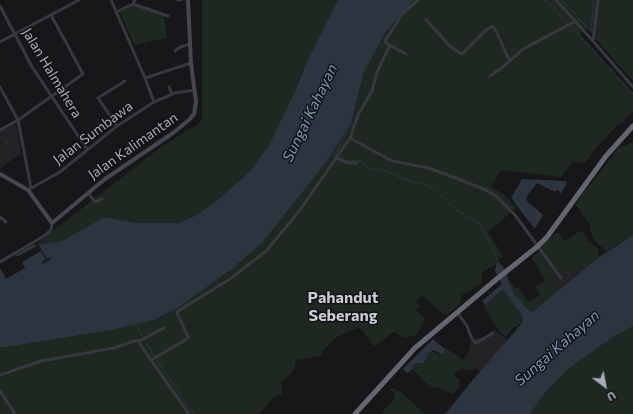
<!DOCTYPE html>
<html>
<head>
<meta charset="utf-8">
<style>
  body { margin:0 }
  #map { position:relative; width:633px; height:414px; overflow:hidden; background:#171719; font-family:Commissioner,sans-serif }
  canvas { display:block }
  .north { position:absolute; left:585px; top:366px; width:40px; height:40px; -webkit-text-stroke:3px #121214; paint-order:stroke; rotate:148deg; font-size:11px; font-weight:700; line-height:16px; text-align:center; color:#a7abba }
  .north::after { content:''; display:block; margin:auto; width:14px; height:18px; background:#a7abba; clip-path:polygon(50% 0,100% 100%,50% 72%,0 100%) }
</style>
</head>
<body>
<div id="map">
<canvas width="633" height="414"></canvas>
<div class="north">U</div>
</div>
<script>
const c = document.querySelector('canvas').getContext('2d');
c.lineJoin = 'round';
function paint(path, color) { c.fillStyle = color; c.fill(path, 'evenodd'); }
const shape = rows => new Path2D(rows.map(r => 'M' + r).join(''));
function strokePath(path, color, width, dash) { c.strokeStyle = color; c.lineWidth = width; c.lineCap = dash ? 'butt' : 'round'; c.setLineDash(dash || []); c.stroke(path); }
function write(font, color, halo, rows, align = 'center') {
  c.font = font + ' Commissioner,sans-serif'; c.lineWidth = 3; c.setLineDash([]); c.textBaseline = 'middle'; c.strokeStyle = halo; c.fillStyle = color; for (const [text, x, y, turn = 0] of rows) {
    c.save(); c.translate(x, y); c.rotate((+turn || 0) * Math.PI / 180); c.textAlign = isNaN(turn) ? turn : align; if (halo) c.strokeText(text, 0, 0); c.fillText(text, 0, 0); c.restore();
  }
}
const built = shape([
  [14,124,17,127,21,153,0,169,0,145,2,144,0,141,0,131],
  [544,247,576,255,595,281,565,304,532,257],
  [495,330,508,341,480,371,464,360,465,358,468,354,471,342,476,338,482,338]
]);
const green = shape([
  [202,0,338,0,307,61,296,89,269,145,250,171,221,197,197,215,179,223,137,223,104,217,62,241,36,244,165,144,197,125,202,120],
  [414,0,633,0,633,79,587,27,580,34,633,93,633,109,596,148,585,163,573,162,561,177,501,170,491,187,505,195,516,208,488,232,503,256,497,260,495,265,481,273,482,283,462,295,460,303,452,311,447,314,442,313,422,295,416,302,421,306,416,310,425,318,420,330,417,334,413,336,405,338,400,336,396,332,393,332,376,346,372,344,361,329,357,328,337,337,326,347,320,356,296,360,294,370,281,383,282,395,274,397,263,410,257,414,0,414,0,348,112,330,154,320,182,305,232,269,263,242,327,161,351,123,364,72,385,33],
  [133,5,164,15,167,38,134,45,120,12],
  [633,142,633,235,607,251,595,241,591,232,590,225,576,205,581,195,591,184,619,147,625,146],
  [578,232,584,232,588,241,598,249,599,257,571,280,582,267,575,266,567,272,560,273,548,258,541,246,556,233,559,233,564,240,569,239],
  [538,254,542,254,547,273,556,284,558,292,535,310,531,312,524,306,523,302,515,296,510,283,511,282,515,289,518,287,528,302,540,295,536,288,537,285,546,281,540,275,539,268,532,259],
  [503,289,517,309,523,315,523,318,520,324,512,329,506,337,499,331,484,307,485,305],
  [633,325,633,414,530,414,545,393,568,369,613,337],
  [446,348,476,368,469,371,465,369,461,369,456,372,454,376,460,380,459,388,452,394,440,389,438,387,431,388,415,372,412,366,415,364,423,363,427,356,427,354,430,352,434,352,439,355,444,353,444,351],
  [394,388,402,393,425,414,382,414,385,409,394,400,395,396,391,389]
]);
const water = shape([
  [338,0,414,0,385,33,364,72,351,123,327,161,263,242,232,269,182,305,154,320,112,330,0,348,0,264,32,245,62,241,104,217,137,223,179,223,197,215,221,197,250,171,269,145,296,89,307,61],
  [522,179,565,181,567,183,560,195,559,190,555,191,555,192,537,183,527,196,526,199,528,202,543,215,536,227,534,228,511,198],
  [633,235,633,326,613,337,568,369,545,393,530,414,445,414,471,382,522,323,523,315,517,309,503,289,485,305,482,301,502,284,495,271,497,260,504,268,515,296,523,302,524,306,531,312,535,310,599,257],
  [433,339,445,349,444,353,441,354,434,350,427,354,427,357,423,363,415,364,412,366,413,369,407,373,403,369]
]);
const pier = shape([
  [36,242,37,242,47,259,51,257,52,258,43,264,42,262,46,259,41,251,22,262,25,268,6,279,0,268,0,263,14,254,16,256,19,256,37,246,35,243]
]);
const stream = shape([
  [544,0,552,6,567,23],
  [562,0,591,32],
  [570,26,633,94],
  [591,31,594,0],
  [596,38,633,80],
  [620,124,633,110],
  [335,155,351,123],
  [340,157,345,160,361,161,368,168,374,170,379,169,407,180,432,187,456,210,479,223,491,244,497,260],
  [135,324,143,337],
  [145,341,154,356],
  [157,360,193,414]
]);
const street = shape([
  [111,0,145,78,154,102],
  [178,0,181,0],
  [556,0,593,41,633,87],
  [133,4,168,16],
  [0,6,32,67,87,149],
  [116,12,133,4,135,0],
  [426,20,450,46,461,54,464,52,486,30,493,26,497,33,509,60],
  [593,41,598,0],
  [0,42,79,0],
  [390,45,377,72,372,91,358,115,350,138,392,161,428,168,448,175,486,190,496,196,515,215,561,278],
  [175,51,180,47,190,44],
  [406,54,386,43,385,41,403,13,418,0],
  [490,76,503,67,523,49,576,21],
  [145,78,191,63],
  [0,87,18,120,31,188],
  [169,87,172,94],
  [117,126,98,98,125,81],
  [0,130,18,120,83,74,51,15],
  [336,158,348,163,357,163],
  [28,190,60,172,117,126,154,102,175,93,195,90],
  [88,193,95,202,102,199],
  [0,217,6,222],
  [0,262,44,236,51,230,52,223],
  [457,312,467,326,472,339,476,343,493,333],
  [139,341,164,328],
  [0,375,41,361,114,348,137,340,151,360],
  [0,391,15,414],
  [189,414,151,360,187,339,188,337,177,313,178,311,230,279,256,259,267,250,300,210,350,138]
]);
const secondary = shape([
  [0,174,28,190,52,223,105,179,173,133,190,119,194,114,196,102,191,63,188,0]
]);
const highway = shape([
  [355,414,415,348,498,278,538,246,547,237,606,156,633,126]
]);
const streetNames = [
  ["Jalan Halmahera",52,73,59],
  ["Jalan Sumbawa",93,133,-37],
  ["Jalan Kalimantan",133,146,-35]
];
const waterNames = [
  ["Sungai Kahayan",310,113,-64],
  ["Sungai Kahayan",557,348,-41]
];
const quarterNames = [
  ["Pahandut",343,298],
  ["Seberang",343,316]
];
paint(built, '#232326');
paint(green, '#1e2820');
paint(water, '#2b343f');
paint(pier, '#171719');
strokePath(stream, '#2b343f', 1);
strokePath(street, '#37383f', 3);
strokePath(secondary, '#45464f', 4);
strokePath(highway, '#636570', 5);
write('14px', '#a7abba', '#121214', streetNames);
write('italic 15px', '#7b96b9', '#121214', waterNames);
write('bold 16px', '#c9cbd6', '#121214', quarterNames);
</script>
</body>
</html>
